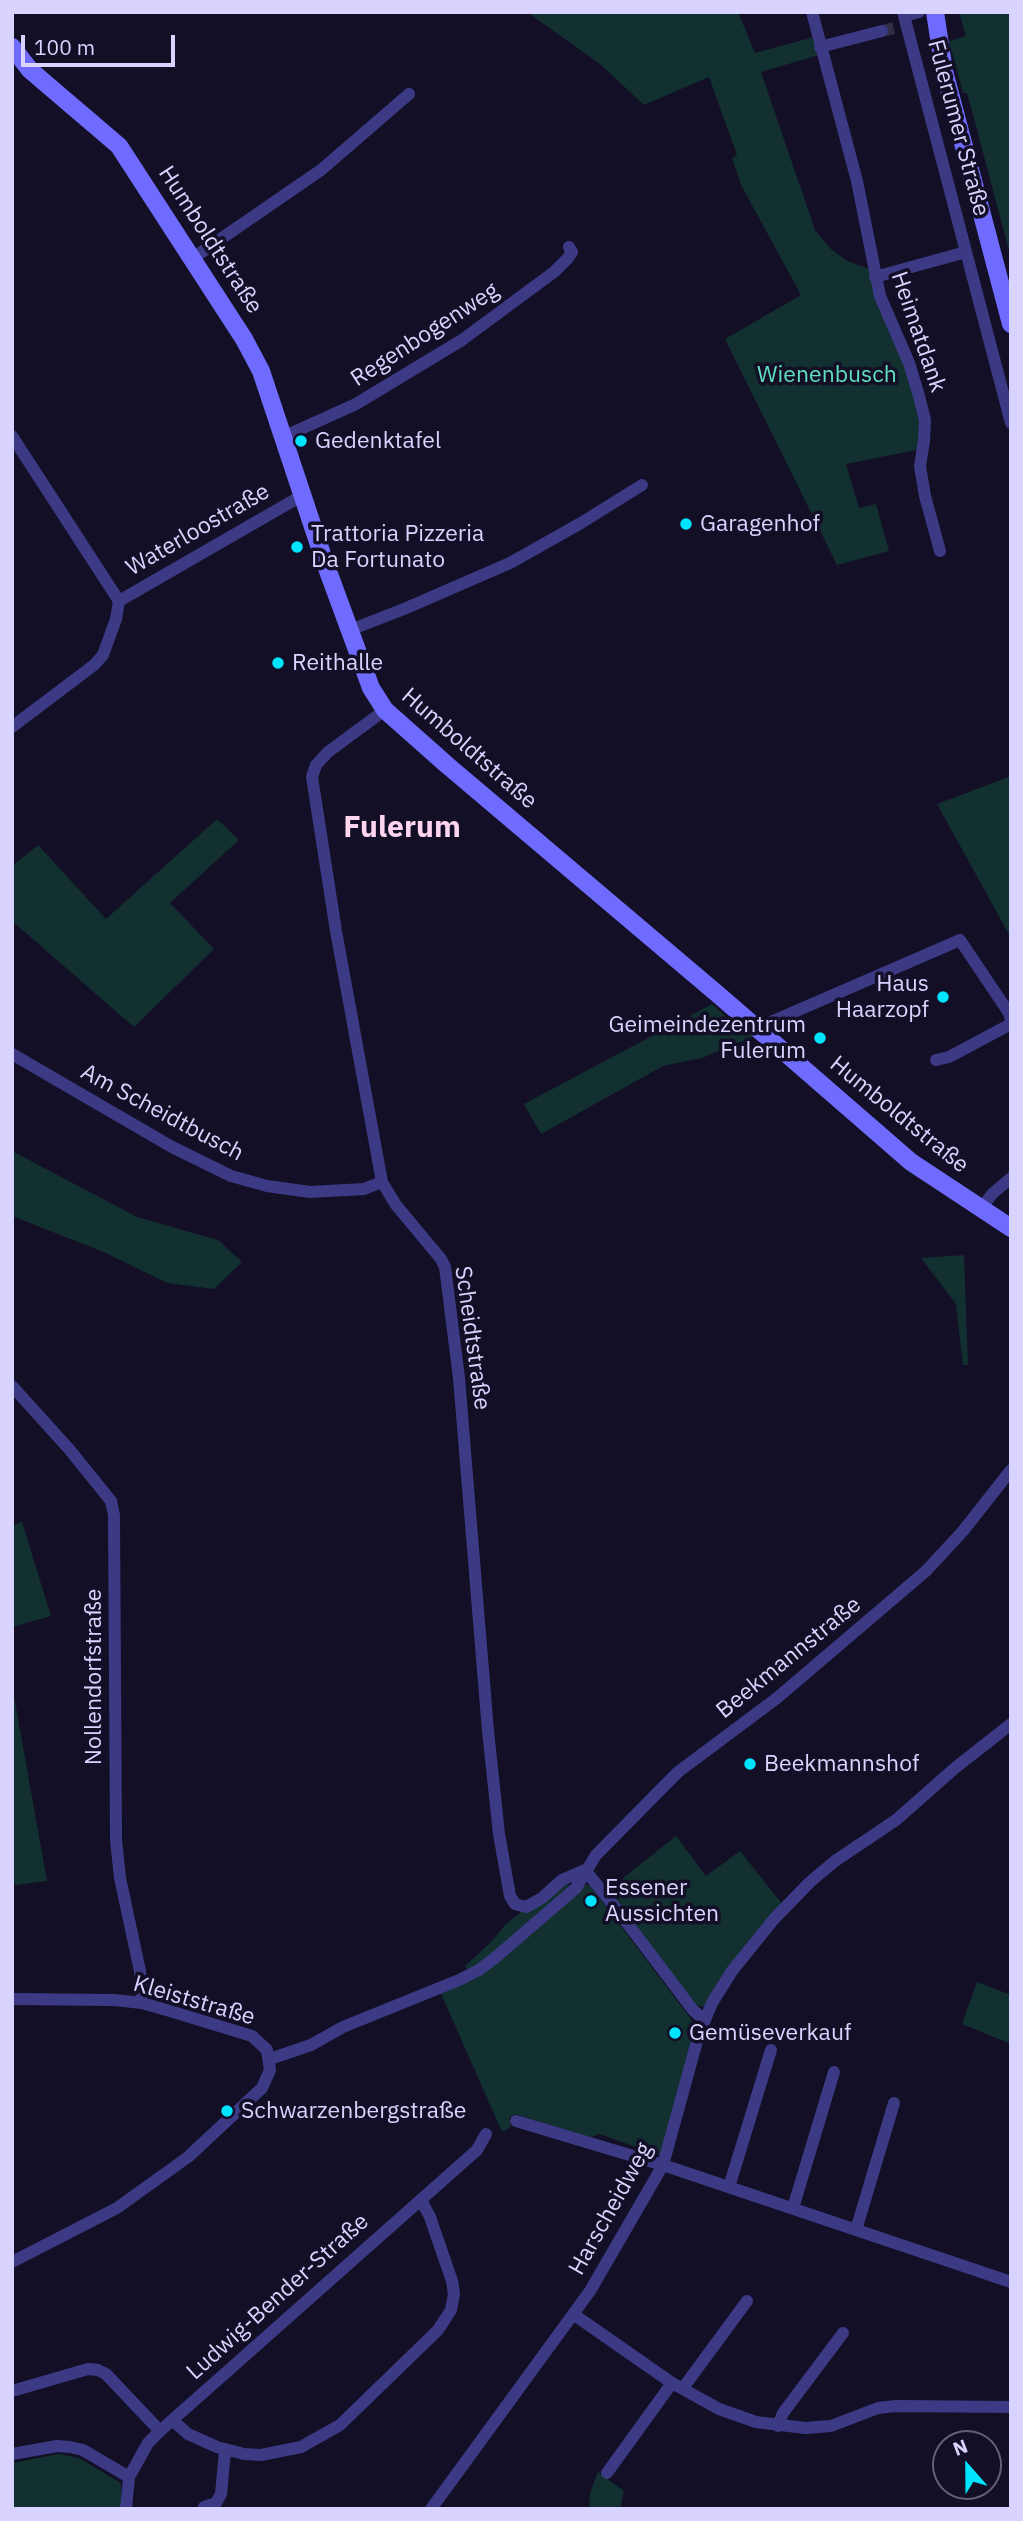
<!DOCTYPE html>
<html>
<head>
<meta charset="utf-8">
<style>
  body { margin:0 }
  #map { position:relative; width:1023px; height:2521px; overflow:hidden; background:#130f26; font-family:"IBM Plex Sans",sans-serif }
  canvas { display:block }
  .frame { position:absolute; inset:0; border:14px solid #d9d4ff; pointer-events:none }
  .north { position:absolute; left:932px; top:2430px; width:70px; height:70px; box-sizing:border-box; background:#130f26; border:2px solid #625e7d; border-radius:50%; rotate:339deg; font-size:19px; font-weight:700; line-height:28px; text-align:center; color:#d9d4ff }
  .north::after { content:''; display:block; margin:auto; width:24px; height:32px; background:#00e5ff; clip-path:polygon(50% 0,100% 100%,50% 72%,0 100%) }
  .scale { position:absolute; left:21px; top:35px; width:154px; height:32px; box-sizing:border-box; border:4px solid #d9d4ff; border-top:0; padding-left:9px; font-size:21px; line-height:24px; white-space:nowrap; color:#d9d4ff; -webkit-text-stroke:5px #130f26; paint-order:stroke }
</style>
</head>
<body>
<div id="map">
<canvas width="1023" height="2521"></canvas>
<div class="frame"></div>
<div class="north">N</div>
<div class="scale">100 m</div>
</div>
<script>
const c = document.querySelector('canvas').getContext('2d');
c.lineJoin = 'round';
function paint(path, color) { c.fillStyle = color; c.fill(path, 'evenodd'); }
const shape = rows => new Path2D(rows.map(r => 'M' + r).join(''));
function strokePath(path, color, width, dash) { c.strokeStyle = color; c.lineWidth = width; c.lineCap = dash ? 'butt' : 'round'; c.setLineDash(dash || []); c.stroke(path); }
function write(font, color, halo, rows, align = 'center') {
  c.font = font + ' "IBM Plex Sans",sans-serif'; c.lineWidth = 7; c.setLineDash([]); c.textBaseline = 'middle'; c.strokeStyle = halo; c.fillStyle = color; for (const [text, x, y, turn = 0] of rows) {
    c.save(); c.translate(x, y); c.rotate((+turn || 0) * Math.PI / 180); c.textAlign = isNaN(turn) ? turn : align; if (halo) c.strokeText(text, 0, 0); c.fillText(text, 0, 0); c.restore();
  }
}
const green = shape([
  [527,12,738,12,755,53,814,37,819,55,761,72,815,230,831,249,847,261,870,269,912,380,922,421,921,449,846,464,859,508,876,504,889,551,837,565,725,339,801,295,741,185,732,158,737,155,709,77,644,105,600,64],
  [959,12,1011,12,1011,258,972,111,967,93,963,93,949,41,966,36],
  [1011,776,1011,938,937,804],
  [217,819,239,840,170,903,214,949,134,1027,12,921,12,866,38,845,106,919],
  [712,1004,737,1026,741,1024,755,1036,702,1058,663,1066,541,1134,524,1104],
  [12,1151,137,1217,218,1240,242,1262,214,1289,167,1283,106,1253,12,1216],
  [964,1255,968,1365,963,1365,956,1304,921,1258],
  [22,1522,51,1616,12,1627,12,1526],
  [12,1685,47,1881,15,1885,12,1874],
  [676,1836,706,1876,740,1851,783,1905,704,2007,695,2005,608,1890],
  [568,1882,569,1890,470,1973,465,1966,491,1942,506,1924,526,1908],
  [586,1885,590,1885,694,2023,694,2032,662,2156,599,2134,590,2138,516,2114,509,2118,511,2127,502,2132,439,1989,462,1980,577,1889],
  [977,1982,1011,1995,1011,2044,962,2024],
  [59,2454,79,2458,121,2483,121,2509,12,2509,12,2463],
  [598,2472,624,2491,620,2509,589,2509,590,2493]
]);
const streetTunnel = shape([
  [882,31,898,27]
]);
const street = shape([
  [812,12,857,181,880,296,909,363,919,396,925,420,924,441,920,466,925,496,940,551],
  [903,12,1011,423],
  [904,16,919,12],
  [820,47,882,31],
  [193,258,321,170,409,94],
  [875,277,966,252],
  [12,436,119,601],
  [283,437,356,404,462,340,554,272,568,258,572,252,569,247],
  [119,601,303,495],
  [350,630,404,609,510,563,581,523,642,485],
  [385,710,328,752,316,765,312,777,336,931,382,1182,396,1205,441,1259,445,1267,459,1378,488,1731,499,1834,510,1896,515,1904,526,1907,542,1898,562,1880,585,1870],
  [12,727,94,665,103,655,116,619,119,601],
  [757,1028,960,940,1009,1013,1011,1020],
  [12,1054,172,1147,231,1176,267,1186,310,1192,364,1189,382,1182],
  [936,1060,949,1057,1011,1024],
  [981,1209,992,1194,1011,1178],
  [12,1386,69,1449,111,1501,114,1515,116,1840,120,1878,140,1971,142,2003],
  [585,1870,615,1907,693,2010,704,2020],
  [12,1999,114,2000,142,2003,170,2011,252,2036,267,2050,270,2070,262,2088,188,2157,117,2208,12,2262],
  [270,2059,311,2045,343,2027,459,1980,479,1970,496,1957,576,1888,596,1855,678,1772,777,1698,926,1571,963,1531,1011,1470],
  [516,2121,663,2165,1011,2282],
  [729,2187,771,2050],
  [793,2208,834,2072],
  [856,2230,894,2103],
  [573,2314,672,2383,719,2409,756,2422,805,2428,831,2426,878,2408,896,2406,1011,2407],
  [683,2388,747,2301],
  [12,2391,88,2369,98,2370,106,2374,160,2431],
  [172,2420,188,2434,217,2447,244,2454,261,2455,301,2447,340,2425,438,2330,451,2310,454,2294,452,2281,430,2217,421,2200],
  [778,2426,783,2413,843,2333],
  [12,2454,57,2446,70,2447,83,2450,129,2477],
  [607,2473,672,2383],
  [204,2507,216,2503,221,2494,225,2451],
  [126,2509,129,2477,148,2443,160,2431,477,2150,486,2134],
  [431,2509,590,2291,663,2165,699,2034,712,2003,732,1971,774,1919,810,1882,835,1861,896,1820,955,1768,1011,1724]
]);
const secondary = shape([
  [935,12,944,71,1011,324],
  [12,47,30,70,119,146,244,339,261,371,325,563,371,688,385,710,447,765,721,997,911,1162,1011,1228]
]);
const markers = [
  [301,441,7,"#00e5ff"],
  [686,524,7,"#00e5ff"],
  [297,547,7,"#00e5ff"],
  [278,663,7,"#00e5ff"],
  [943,997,7,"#00e5ff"],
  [820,1038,7,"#00e5ff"],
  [750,1764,7,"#00e5ff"],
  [591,1901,7,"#00e5ff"],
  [675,2033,7,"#00e5ff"],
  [227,2111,7,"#00e5ff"]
];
const streetNames = [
  ["Fulerumer Straße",958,128,75],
  ["Humboldtstraße",210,240,57],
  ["Heimatdank",918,332,71],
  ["Regenbogenweg",425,335,-33],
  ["Waterloostraße",198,530,-30],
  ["Humboldtstraße",469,749,41],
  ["Am Scheidtbusch",162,1113,28],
  ["Humboldtstraße",899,1115,39],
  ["Scheidtstraße",472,1338,82],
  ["Beekmannstraße",789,1658,-39],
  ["Nollendorfstraße",94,1677,-90],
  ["Kleiststraße",194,2001,16],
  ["Harscheidweg",611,2209,-61],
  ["Ludwig-Bender-Straße",278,2297,-42]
];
const parkNames = [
  ["Wienenbusch",827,375]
];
const poiNames = [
  ["Gedenktafel",315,441],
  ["Garagenhof",700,524],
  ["Trattoria Pizzeria",311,534],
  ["Da Fortunato",311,560],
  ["Reithalle",292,663],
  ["Haus",929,984,"right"],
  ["Haarzopf",929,1010,"right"],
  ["Geimeindezentrum",806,1025,"right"],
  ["Fulerum",806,1051,"right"],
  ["Beekmannshof",764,1764],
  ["Essener",605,1888],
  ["Aussichten",605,1914],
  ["Gemüseverkauf",689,2033],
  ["Schwarzenbergstraße",241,2111]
];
const districtNames = [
  ["Fulerum",402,828]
];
paint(green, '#12302f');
strokePath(streetTunnel, '#312d47', 12, [12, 6]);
strokePath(street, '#3d3a85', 12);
strokePath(secondary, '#6f6bff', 18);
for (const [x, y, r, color] of markers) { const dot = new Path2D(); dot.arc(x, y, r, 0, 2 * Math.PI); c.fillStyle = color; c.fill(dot); strokePath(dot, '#130f26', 2.5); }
write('23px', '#d9d4ff', '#130f26', streetNames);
write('23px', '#5fe0c0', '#130f26', parkNames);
write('23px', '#d9d4ff', '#130f26', poiNames, 'left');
write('bold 30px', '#ffd6f0', '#130f26', districtNames);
</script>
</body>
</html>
